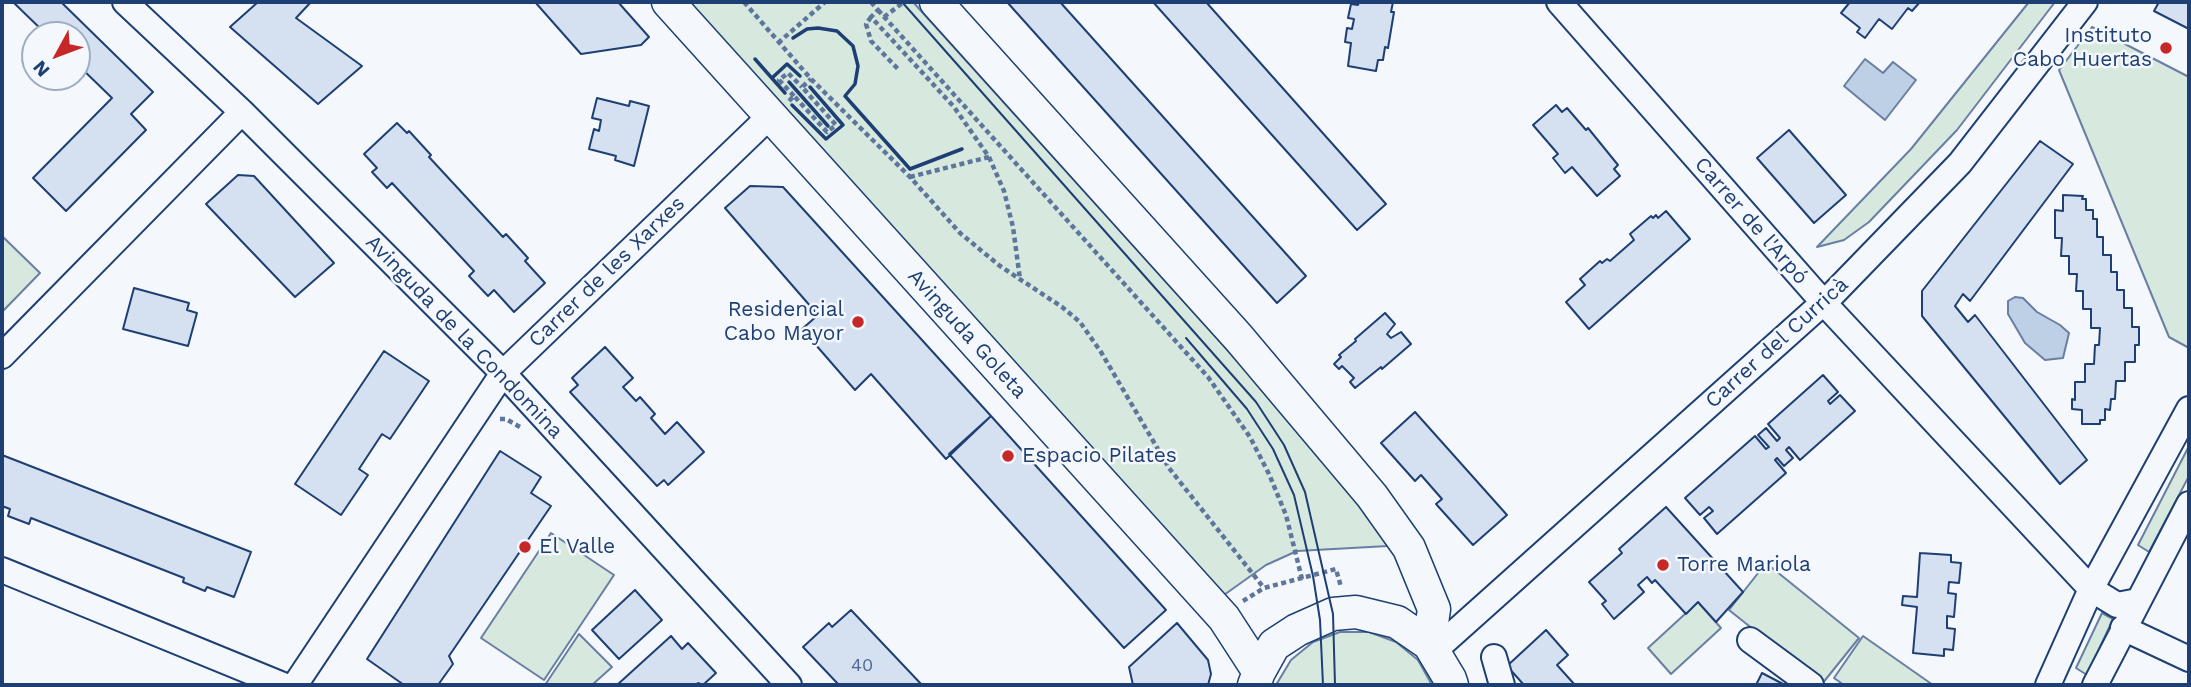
<!DOCTYPE html>
<html>
<head>
<meta charset="utf-8">
<style>
  body { margin:0 }
  #map { position:relative; width:2191px; height:687px; overflow:hidden; background:#f4f7fb; font-family:"Work Sans",sans-serif }
  canvas { display:block }
  .frame { position:absolute; inset:0; border:4px solid #1d3f73; pointer-events:none }
  .north { position:absolute; left:21px; top:21px; width:70px; height:70px; box-sizing:border-box; background:#f4f7fb; border:2px solid #9eadc5; border-radius:50%; rotate:229deg; font-size:19px; font-weight:700; line-height:28px; text-align:center; color:#1d3f73 }
  .north::after { content:''; display:block; margin:auto; width:24px; height:32px; background:#c62828; clip-path:polygon(50% 0,100% 100%,50% 72%,0 100%) }
</style>
</head>
<body>
<div id="map">
<canvas width="2191" height="687"></canvas>
<div class="frame"></div>
<div class="north">N</div>
</div>
<script>
const c = document.querySelector('canvas').getContext('2d');
c.lineJoin = 'round';
function paint(path, color) { c.fillStyle = color; c.fill(path, 'evenodd'); }
const shape = rows => new Path2D(rows.map(r => 'M' + r).join(''));
function strokePath(path, color, width, dash) { c.strokeStyle = color; c.lineWidth = width; c.lineCap = dash ? 'butt' : 'round'; c.setLineDash(dash || []); c.stroke(path); }
function write(font, color, halo, rows, align = 'center') {
  c.font = font + ' "Work Sans",sans-serif'; c.lineWidth = 5; c.setLineDash([]); c.textBaseline = 'middle'; c.strokeStyle = halo; c.fillStyle = color; for (const [text, x, y, turn = 0] of rows) {
    c.save(); c.translate(x, y); c.rotate((+turn || 0) * Math.PI / 180); c.textAlign = isNaN(turn) ? turn : align; if (halo) c.strokeText(text, 0, 0); c.fillText(text, 0, 0); c.restore();
  }
}
const green = shape([
  [682,2,913,2,1344,479,1388,546,1297,551,1266,565,1224,595,1199,573,682,2],
  [2029,2,2055,2,1957,130,1869,222,1844,240,1817,247,1911,149,2029,2],
  [2092,27,2189,77,2189,348,2169,337,2059,70,2092,27],
  [2,236,40,273,2,312,2,236],
  [2189,446,2189,476,2149,552,2138,545,2189,446],
  [551,533,614,575,544,680,481,638,551,533],
  [1766,563,1859,638,1822,684,1729,610,1766,563],
  [1698,602,1721,628,1671,674,1648,648,1698,602],
  [2102,613,2113,619,2087,675,2076,668,2102,613],
  [1340,632,1369,632,1396,642,1418,660,1432,685,1276,685,1291,660,1313,642,1340,632],
  [579,634,612,667,592,685,545,685,579,634],
  [1863,636,1933,685,1844,685,1834,678,1863,636]
]);
const water = shape([
  [1865,59,1883,73,1893,62,1916,80,1885,120,1844,86,1865,59],
  [2015,297,2023,298,2037,312,2060,325,2069,333,2063,358,2045,360,2025,343,2008,314,2008,301,2015,297]
]);
const building = shape([
  [13,2,61,2,153,92,131,114,146,130,66,211,33,178,112,98,77,64,77,35,47,35,13,2],
  [258,2,311,2,296,18,362,66,318,104,230,27,258,2],
  [535,2,618,2,649,37,641,45,581,54,535,2],
  [1007,2,1060,2,1306,276,1277,303,1007,2],
  [1153,2,1206,2,1386,204,1357,230,1153,2],
  [1359,2,1393,2,1391,12,1394,12,1388,48,1385,47,1383,60,1378,60,1376,71,1348,66,1351,43,1345,42,1347,28,1352,29,1354,19,1348,18,1351,4,1358,5,1359,2],
  [1850,2,1920,2,1912,11,1908,8,1892,29,1879,19,1865,38,1857,32,1860,28,1841,13,1850,2],
  [2159,2,2189,2,2189,29,2154,11,2159,2],
  [597,98,629,106,630,101,649,106,634,166,615,160,616,156,589,149,594,129,599,131,601,120,592,118,597,98],
  [1556,105,1562,112,1567,108,1586,130,1588,128,1618,165,1614,169,1620,176,1597,196,1572,167,1565,173,1553,158,1558,154,1533,125,1556,105],
  [397,123,407,133,409,131,431,155,429,157,503,237,506,234,528,258,525,261,545,283,514,312,494,290,488,296,469,276,474,271,392,183,387,188,372,172,377,168,364,154,397,123],
  [1789,130,1846,195,1814,223,1757,158,1789,130],
  [2040,141,2073,164,1970,301,1963,294,1955,306,1968,322,1975,315,2087,460,2060,484,1922,316,1922,291,2040,141],
  [238,175,254,176,334,263,295,297,206,204,238,175],
  [750,186,783,187,991,416,946,459,871,374,855,390,802,329,818,315,725,208,750,186],
  [2063,195,2083,196,2082,199,2086,199,2086,210,2093,210,2093,219,2097,219,2097,237,2103,237,2103,255,2111,255,2111,272,2117,272,2117,290,2124,290,2124,308,2132,308,2132,327,2139,327,2139,345,2135,345,2135,362,2125,362,2125,381,2116,381,2115,399,2111,399,2110,410,2105,409,2105,420,2100,420,2100,424,2082,424,2082,410,2072,409,2072,399,2075,400,2075,382,2085,382,2085,364,2094,364,2095,345,2099,345,2100,328,2091,328,2091,309,2083,309,2083,291,2076,291,2077,274,2069,274,2069,256,2061,256,2062,238,2055,238,2055,210,2063,211,2063,195],
  [1666,211,1690,239,1589,329,1566,302,1585,285,1580,279,1600,261,1602,263,1607,259,1610,261,1634,240,1630,234,1651,216,1653,218,1656,215,1658,218,1666,211],
  [134,288,189,303,187,310,197,313,188,346,123,329,134,288],
  [1385,313,1395,324,1387,334,1391,338,1401,332,1411,344,1382,369,1381,367,1355,388,1350,382,1354,378,1342,366,1339,369,1334,364,1341,357,1339,355,1356,341,1355,339,1385,313],
  [605,347,633,378,623,387,636,401,640,397,655,414,651,418,665,434,677,422,704,452,668,485,664,480,657,486,570,392,578,385,572,378,605,347],
  [384,351,429,381,390,439,382,434,359,469,368,475,341,515,295,484,384,351],
  [1823,375,1838,392,1828,401,1830,404,1840,395,1855,411,1800,460,1789,447,1786,450,1793,458,1784,466,1777,458,1775,460,1786,473,1717,534,1704,518,1713,511,1709,507,1700,515,1685,498,1755,436,1766,449,1769,447,1758,435,1766,428,1777,441,1780,438,1768,424,1823,375],
  [1415,412,1507,515,1473,545,1436,504,1442,499,1421,475,1415,481,1381,443,1415,412],
  [991,416,1166,610,1124,648,949,454,991,416],
  [500,451,541,477,531,493,551,506,449,656,453,664,438,685,404,685,367,659,500,451],
  [2,455,251,552,234,597,207,587,205,591,183,582,184,578,31,518,29,524,8,516,10,509,2,506,2,455],
  [1666,507,1743,592,1716,622,1698,602,1686,614,1655,580,1652,583,1647,577,1638,585,1644,592,1614,619,1602,604,1606,601,1589,582,1622,553,1619,549,1666,507],
  [1920,553,1951,555,1951,562,1961,563,1959,583,1949,582,1948,593,1956,594,1954,617,1947,616,1947,628,1955,629,1953,650,1944,649,1944,656,1913,653,1917,607,1902,605,1903,596,1917,597,1920,553],
  [635,590,662,620,619,659,592,630,635,590],
  [851,610,922,685,839,685,803,647,829,623,832,627,851,610],
  [1177,623,1208,660,1211,674,1208,685,1133,685,1129,667,1177,623],
  [1546,630,1568,655,1557,665,1575,685,1524,685,1507,666,1546,630],
  [671,636,682,649,688,643,716,673,703,685,698,683,695,685,617,685,671,636],
  [1762,673,1785,685,1756,685,1762,673]
]);
const path = shape([
  [744,2,811,79,910,177,960,233,1000,266,1062,307,1080,322,1101,352,1169,468,1264,588],
  [871,2,878,10,871,17,954,107,989,157,1004,191,1013,227,1020,279],
  [878,10,1208,377,1250,437,1269,474,1286,515,1302,579],
  [871,17,866,24,871,41,899,70],
  [884,17,904,2],
  [778,43,825,2],
  [794,96,779,80,788,73,802,87],
  [789,101,794,96,827,132,836,125,802,87,811,79],
  [910,177,989,157],
  [500,419,506,419,520,427],
  [1243,601,1264,588,1336,569,1341,587]
]);
const minor = shape([
  [125,2,242,112,503,373,789,685],
  [1559,2,1823,302,2091,589,2117,605,2138,601],
  [2,356,242,112],
  [2,570,283,685],
  [2123,628,2189,659],
  [1750,640,1811,685],
  [1434,651,1833,294,1960,163,2085,2],
  [1494,657,1502,685],
  [295,685,503,373,770,116],
  [2048,685,2091,589,2189,409],
  [2095,685,2189,504]
]);
const major = shape([
  [668,2,1224,618,1259,672],
  [936,2,1238,337,1372,496,1409,548,1434,609,1429,644],
  [1254,685,1259,672,1274,645,1297,630,1333,614,1356,612,1397,622,1429,644,1450,679,1452,685]
]);
const tram = shape([
  [902,2,1256,402,1284,445,1305,492,1333,614,1335,685],
  [1186,338,1247,409,1273,449,1294,495,1313,576,1320,620,1323,685]
]);
const wall = shape([
  [793,38,807,29,818,28,837,31,853,46,858,66,855,84,845,96,910,169,962,149],
  [755,59,785,93],
  [772,78,787,64,800,76],
  [789,82,828,126],
  [792,105,826,139,843,125,810,87]
]);
const markers = [
  [2166,48,7,"#c62828"],
  [858,322,7,"#c62828"],
  [1008,456,7,"#c62828"],
  [525,547,7,"#c62828"],
  [1663,565,7,"#c62828"]
];
const numberNames = [
  ["40",862,666]
];
const poiNames = [
  ["Instituto",2152,36,"right"],
  ["Cabo Huertas",2152,60,"right"],
  ["Residencial",844,310,"right"],
  ["Cabo Mayor",844,334,"right"],
  ["Espacio Pilates",1022,456],
  ["El Valle",539,547],
  ["Torre Mariola",1677,565]
];
const streetNames = [
  ["Carrer de l'Arpó",1751,221,49],
  ["Carrer de les Xarxes",607,272,-44],
  ["Avinguda Goleta",967,334,48],
  ["Avinguda de la Condomina",464,337,46],
  ["Carrer del Curricà",1777,343,-42]
];
paint(green, '#d7e8df');
strokePath(green, '#687fa3', 2);
paint(water, '#bed0e5');
strokePath(water, '#687fa3', 2);
paint(building, '#d5e0f0');
strokePath(building, '#1d3f73', 2);
strokePath(minor, '#1d3f73', 28);
strokePath(major, '#1d3f73', 35);
strokePath(path, '#5e769c', 4.5, [5, 3.5]);
strokePath(minor, '#f4f7fb', 24);
strokePath(major, '#f4f7fb', 32);
strokePath(tram, '#1d3f73', 2);
strokePath(wall, '#1d3f73', 3.5);
for (const [x, y, r, color] of markers) { const dot = new Path2D(); dot.arc(x, y, r, 0, 2 * Math.PI); c.fillStyle = color; c.fill(dot); strokePath(dot, '#f4f7fb', 2.5); }
write('18px', '#4b6792', null, numberNames);
write('21px', '#1d3f73', '#f4f7fb', poiNames, 'left');
write('21px', '#1d3f73', '#f4f7fb', streetNames);
</script>
</body>
</html>
